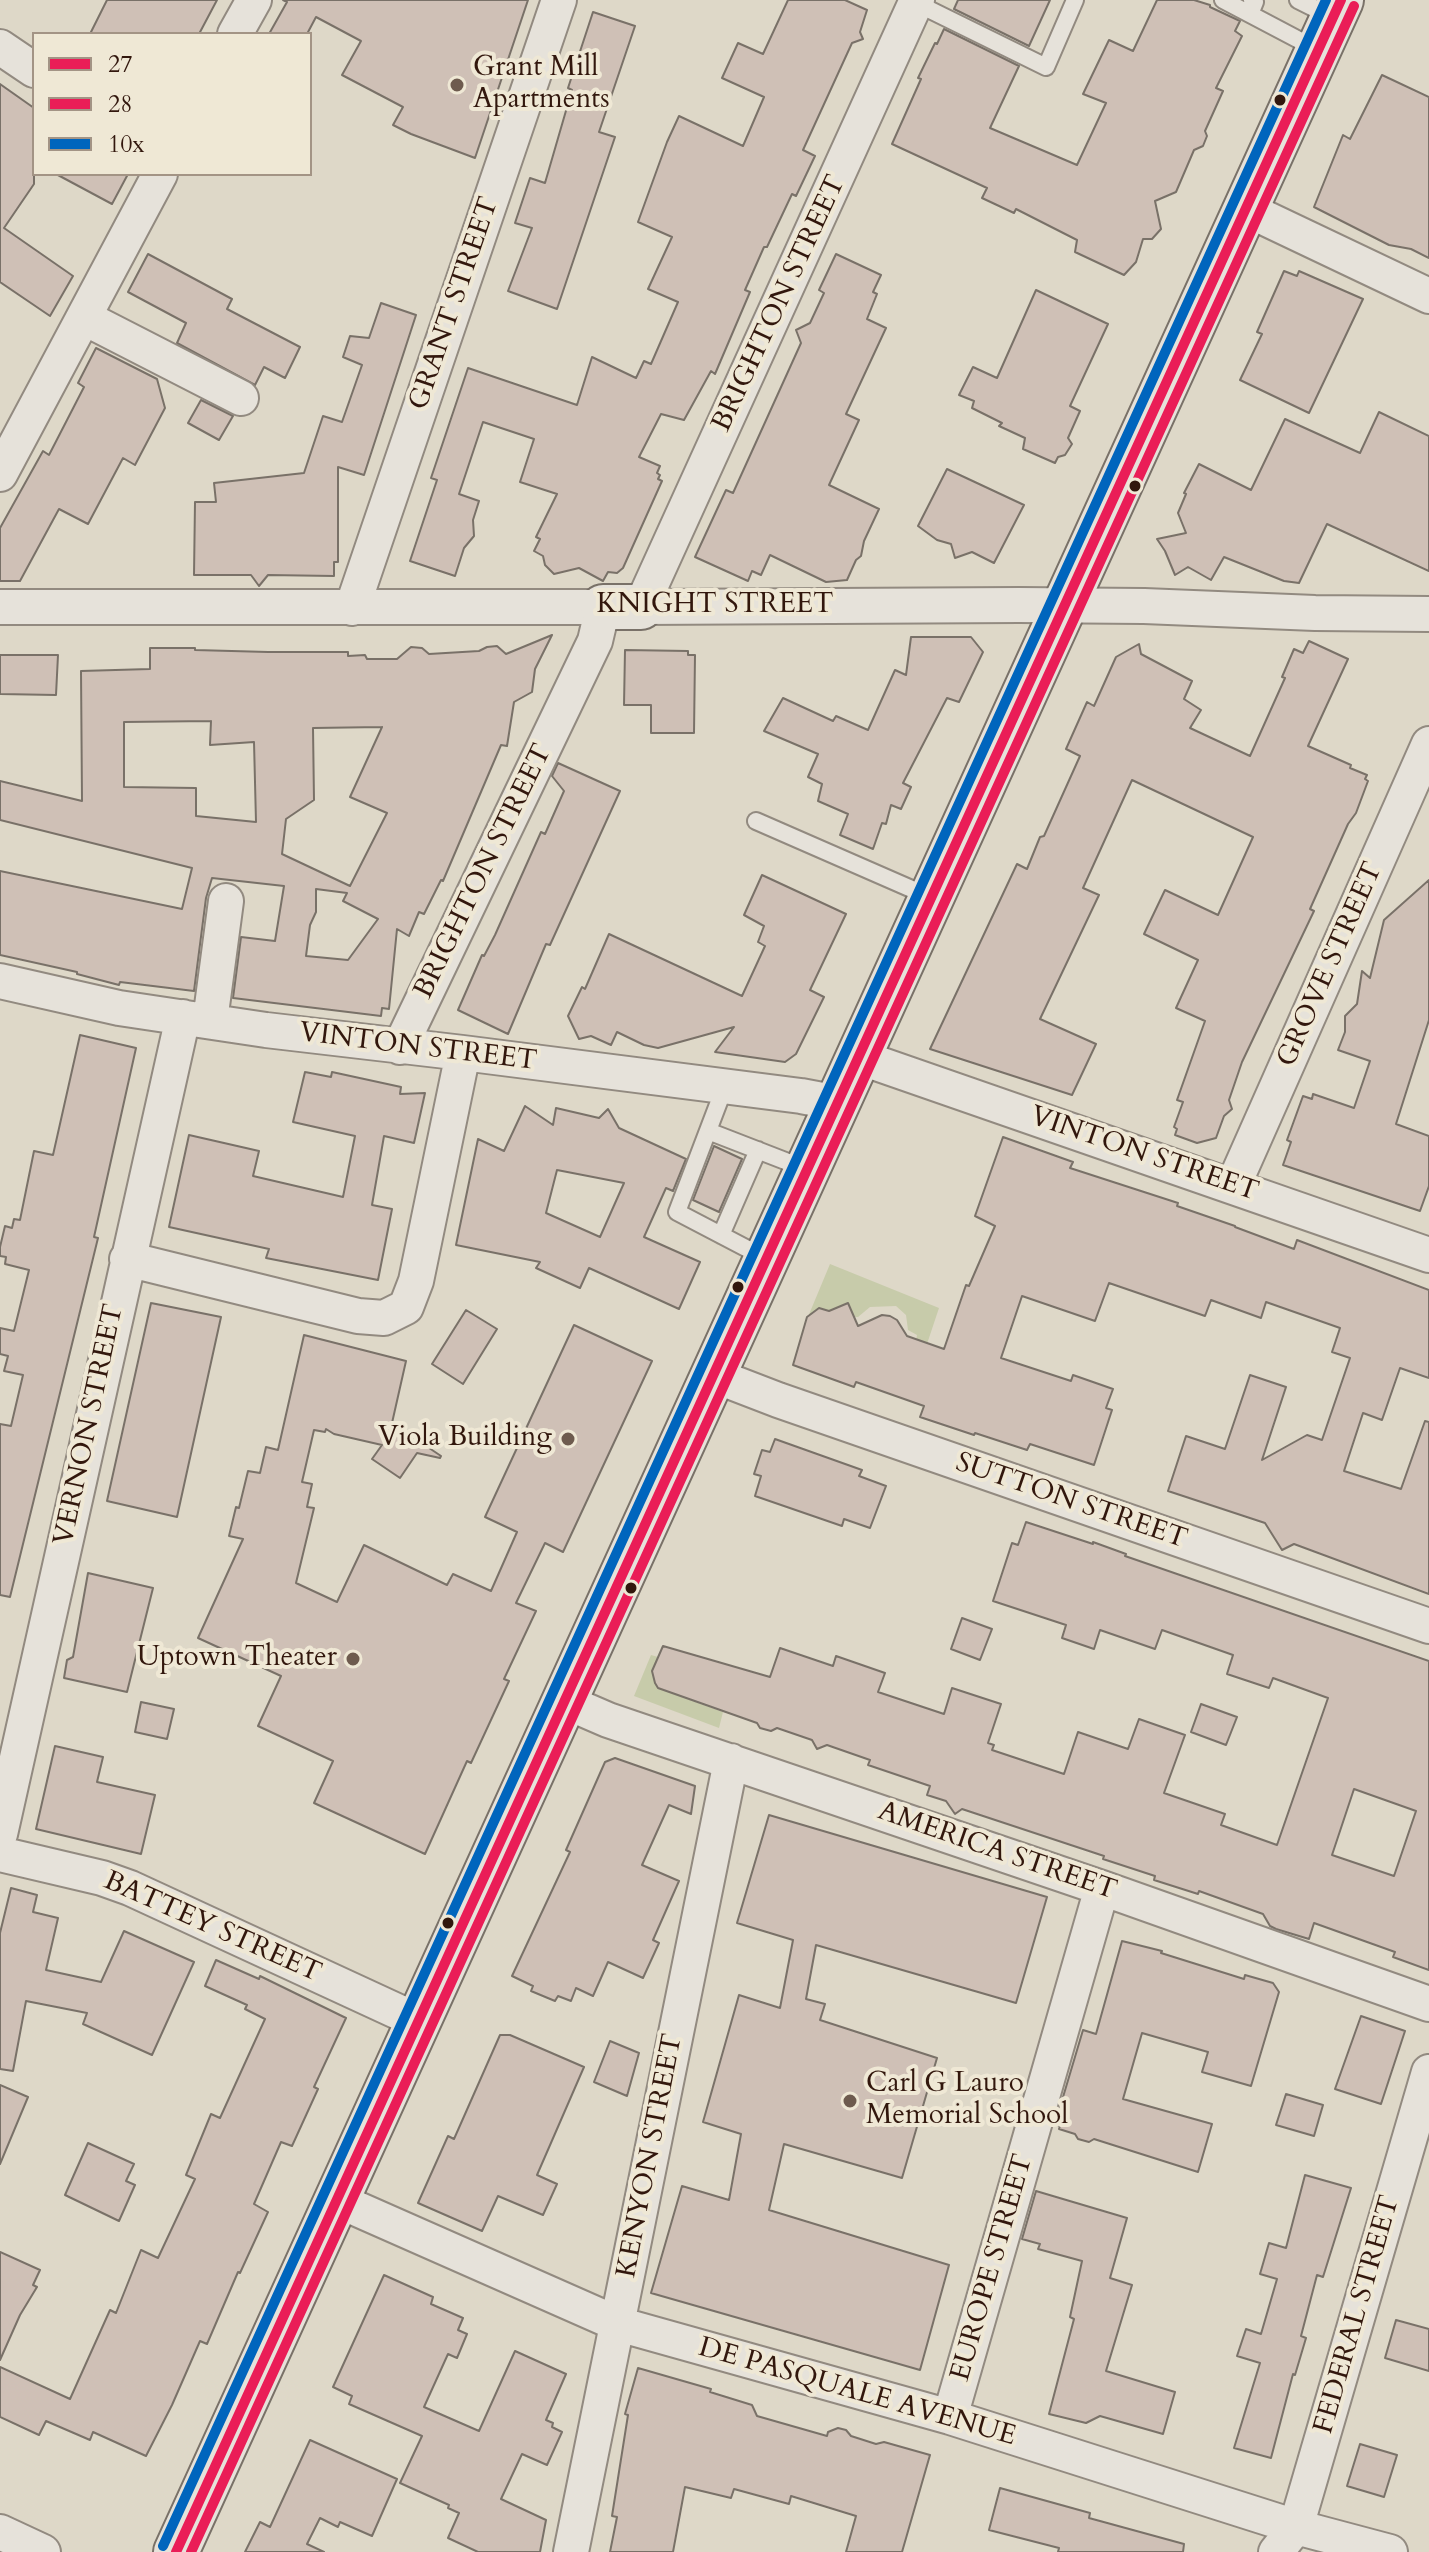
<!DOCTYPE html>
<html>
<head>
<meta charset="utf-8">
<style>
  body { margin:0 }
  #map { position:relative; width:1429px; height:2552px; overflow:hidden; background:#ded8c8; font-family:Cardo,serif }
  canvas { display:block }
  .legend { position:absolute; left:32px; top:32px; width:280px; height:144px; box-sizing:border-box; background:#efe8d5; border:2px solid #a39485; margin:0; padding:10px 14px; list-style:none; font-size:24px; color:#32170d }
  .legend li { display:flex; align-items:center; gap:16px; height:40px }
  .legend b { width:40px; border:2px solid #a39485 }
</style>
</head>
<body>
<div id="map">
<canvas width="1429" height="2552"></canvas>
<ul class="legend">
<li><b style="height:10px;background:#ea1d57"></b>27</li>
<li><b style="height:10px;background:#ea1d57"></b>28</li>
<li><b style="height:10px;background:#0065bd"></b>10x</li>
</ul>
</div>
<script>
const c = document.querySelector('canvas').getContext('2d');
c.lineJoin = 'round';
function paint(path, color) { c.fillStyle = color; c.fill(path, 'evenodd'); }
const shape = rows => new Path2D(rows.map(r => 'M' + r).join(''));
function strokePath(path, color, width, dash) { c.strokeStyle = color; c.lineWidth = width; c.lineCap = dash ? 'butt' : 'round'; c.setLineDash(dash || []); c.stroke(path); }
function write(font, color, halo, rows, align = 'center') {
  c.font = font + ' Cardo,serif'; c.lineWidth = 8; c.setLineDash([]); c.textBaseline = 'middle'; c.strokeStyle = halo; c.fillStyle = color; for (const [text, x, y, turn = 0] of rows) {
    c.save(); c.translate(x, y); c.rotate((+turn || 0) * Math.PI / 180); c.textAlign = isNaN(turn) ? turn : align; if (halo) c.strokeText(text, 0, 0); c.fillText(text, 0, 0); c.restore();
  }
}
const green = shape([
  [830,1264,939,1308,925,1350,915,1347,917,1335,908,1330,906,1315,896,1306,870,1307,858,1317,854,1317,851,1308,842,1305,833,1309,832,1314,821,1308,811,1314,805,1324],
  [651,1655,658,1657,652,1671,658,1688,723,1712,719,1728,634,1696]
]);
const building = shape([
  [107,0,217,0,199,34,90,34,107,0],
  [283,0,528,0,475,158,411,134,393,125,403,107,342,75,361,41,316,17,307,34,269,34,287,2,283,0],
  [788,0,845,0,867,10,860,32,863,39,852,43,803,150,815,156,796,196,792,194,767,247,764,247,745,290,750,292,715,374,711,371,684,420,661,414,639,457,660,466,657,473,660,475,658,479,662,481,623,568,617,573,608,572,603,581,579,568,554,574,545,565,543,556,534,551,540,539,536,537,557,494,520,482,534,439,483,422,459,494,479,501,473,520,474,536,464,548,455,576,410,561,437,480,431,478,468,368,577,405,592,357,636,378,644,361,651,364,678,302,648,289,672,237,638,222,667,142,679,116,743,146,764,97,722,78,738,43,763,54,788,0],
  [958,0,1050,0,1029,46,954,9,958,0],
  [1157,0,1194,0,1210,5,1210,7,1240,21,1235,31,1242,36,1216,88,1223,91,1205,131,1207,136,1203,146,1194,150,1176,192,1155,201,1161,229,1152,239,1143,239,1136,262,1124,275,1075,252,1077,240,1016,209,1014,213,982,198,987,188,892,144,921,79,918,78,935,43,937,44,944,29,1019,66,990,128,1077,165,1106,103,1083,94,1109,40,1133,51,1157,0],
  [593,12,635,26,599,132,615,137,557,309,508,291,532,228,515,223,530,178,545,183,572,90,568,88,593,12],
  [1382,75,1429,97,1429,258,1411,249,1389,245,1314,207,1343,135,1350,139,1382,75],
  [0,84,34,108,34,184,4,228,73,276,50,316,0,282,0,84],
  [56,174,128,174,112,204,56,174],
  [148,254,232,299,227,309,300,347,285,378,264,367,255,385,177,343,186,323,128,292,148,254],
  [836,254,881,275,873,292,877,294,867,319,886,328,846,414,859,420,829,485,879,509,864,541,861,556,856,560,847,580,826,582,770,555,761,575,752,571,748,581,695,557,726,490,733,493,801,343,796,330,810,323,824,293,819,290,836,254],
  [1284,271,1297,276,1299,271,1363,299,1309,413,1240,380,1262,334,1257,332,1284,271],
  [1036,290,1108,324,1070,406,1080,411,1068,438,1072,444,1065,455,1058,457,1055,463,1023,449,1025,438,999,426,1002,423,972,408,974,401,959,395,973,367,997,378,1036,290],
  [381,303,416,315,364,475,338,467,338,562,334,562,334,576,268,575,259,586,251,575,194,575,195,502,216,502,214,483,304,473,323,416,342,422,362,365,343,357,350,336,369,338,381,303],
  [96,348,157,379,165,408,135,465,123,458,88,524,59,509,20,581,0,581,0,528,43,451,49,455,84,387,78,383,96,348],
  [201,400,233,416,219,440,188,423,201,400],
  [1379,412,1429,436,1429,571,1327,524,1299,583,1284,581,1224,557,1211,580,1188,567,1175,575,1165,551,1157,539,1186,533,1178,513,1186,494,1184,493,1199,464,1251,490,1285,419,1360,453,1379,412],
  [947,469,1024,505,994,563,972,552,955,558,951,544,937,540,918,526,947,469],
  [552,635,535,669,532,692,514,702,507,746,501,745,443,881,441,880,424,914,419,912,409,936,397,929,389,1009,382,1008,381,1016,233,998,241,937,275,941,284,886,212,878,206,898,194,991,120,982,119,985,77,974,77,972,0,955,0,871,182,909,192,868,0,820,0,781,82,801,81,671,150,669,150,648,195,648,195,650,268,652,348,652,348,656,365,655,367,659,397,659,411,647,422,648,429,654,479,651,487,647,497,646,506,654,552,635],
  [211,721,210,745,254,742,256,822,196,816,196,788,124,787,124,722,211,721],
  [382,727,350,797,387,813,350,886,282,854,286,819,314,800,313,728,382,727],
  [316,889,347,893,343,901,378,919,348,960,306,956,310,925,316,912,316,889],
  [911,637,971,637,983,652,959,702,947,698,903,783,911,787,901,809,891,805,886,824,882,823,873,849,840,835,848,814,818,801,822,784,808,777,818,754,764,731,783,698,833,721,836,716,868,730,895,670,906,675,911,637],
  [1309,641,1348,659,1308,746,1351,765,1350,768,1367,775,1365,779,1368,781,1356,813,1348,824,1310,909,1314,911,1242,1062,1229,1100,1232,1109,1224,1116,1216,1138,1197,1143,1175,1135,1177,1129,1174,1127,1183,1102,1177,1100,1205,1021,1176,1008,1198,960,1144,934,1165,890,1218,915,1253,837,1132,780,1083,888,1099,895,1040,1019,1096,1044,1072,1095,930,1049,1017,864,1027,869,1040,837,1044,836,1080,756,1066,749,1087,702,1094,706,1116,657,1139,644,1141,654,1192,681,1184,699,1201,710,1190,728,1250,756,1285,678,1282,677,1294,649,1303,653,1309,641],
  [625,650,688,651,688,655,695,655,694,733,651,733,651,705,624,705,625,650],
  [0,655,58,655,56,695,0,694,0,655],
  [558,763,620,791,550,945,546,944,508,1034,458,1010,482,955,484,956,495,935,541,832,545,834,564,791,552,776,558,763],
  [762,875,846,914,810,990,824,997,796,1054,785,1062,715,1052,734,1027,658,1048,644,1045,617,1032,611,1045,591,1036,579,1039,568,1016,582,987,585,989,609,934,742,996,765,946,758,942,764,926,744,915,762,875],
  [1429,880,1429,1020,1396,1124,1429,1136,1429,1186,1420,1211,1283,1165,1291,1142,1287,1140,1303,1096,1312,1099,1313,1094,1354,1108,1370,1061,1338,1050,1345,1032,1345,1016,1357,1004,1362,971,1370,978,1384,920,1429,880],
  [80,1035,136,1048,94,1237,98,1238,10,1597,0,1595,0,1424,11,1426,23,1375,4,1371,8,1356,0,1354,0,1328,14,1331,29,1270,5,1264,6,1257,0,1256,0,1247,5,1226,12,1228,14,1219,20,1220,34,1151,53,1155,80,1035],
  [305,1072,331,1077,332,1072,401,1087,400,1094,425,1093,414,1143,384,1136,372,1205,392,1209,378,1280,266,1258,269,1249,169,1227,189,1135,259,1151,253,1176,343,1197,355,1136,293,1122,305,1072],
  [525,1106,553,1125,556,1108,599,1118,608,1109,619,1128,686,1159,673,1191,666,1188,644,1237,700,1262,679,1309,589,1268,580,1288,536,1268,540,1262,456,1245,478,1139,504,1151,525,1106],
  [557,1170,624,1183,600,1237,546,1213,557,1170],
  [1003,1137,1073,1162,1070,1168,1178,1203,1177,1206,1235,1226,1235,1227,1294,1249,1297,1240,1429,1290,1429,1378,1400,1368,1382,1420,1363,1413,1344,1471,1401,1489,1425,1421,1429,1422,1429,1594,1294,1544,1282,1550,1265,1523,1168,1491,1186,1436,1225,1449,1250,1375,1286,1387,1262,1460,1307,1435,1322,1440,1350,1358,1332,1352,1340,1328,1266,1302,1261,1318,1211,1300,1205,1316,1109,1283,1095,1321,1022,1296,1001,1358,1071,1381,1073,1375,1113,1389,1106,1408,1112,1410,1094,1465,1030,1444,1027,1450,975,1433,974,1435,920,1417,924,1406,856,1382,854,1387,793,1365,807,1317,819,1308,829,1311,848,1303,858,1326,882,1315,890,1316,897,1320,907,1336,944,1349,966,1285,969,1286,995,1226,975,1216,1003,1137],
  [714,1146,742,1159,719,1212,693,1200,714,1146],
  [151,1303,221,1317,177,1517,107,1501,151,1303],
  [466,1310,497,1329,463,1384,432,1364,466,1310],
  [574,1325,652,1361,563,1552,545,1543,516,1603,536,1611,504,1679,509,1681,471,1763,467,1761,425,1854,314,1803,333,1761,258,1726,281,1676,198,1638,243,1539,229,1536,236,1507,239,1508,248,1471,260,1473,266,1447,278,1450,304,1335,406,1361,392,1423,441,1456,440,1458,417,1453,400,1478,372,1459,382,1445,334,1434,326,1429,325,1432,314,1430,302,1482,312,1484,307,1507,314,1508,296,1583,337,1602,364,1545,447,1585,453,1574,491,1591,517,1532,485,1517,574,1325],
  [775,1439,862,1470,859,1476,886,1486,870,1528,844,1519,842,1526,755,1496,761,1476,754,1474,762,1450,770,1452,775,1439],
  [1026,1522,1093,1544,1093,1542,1126,1554,1125,1556,1429,1661,1429,1970,1393,1957,1395,1952,1314,1923,1309,1939,1276,1929,1270,1926,1263,1914,1199,1891,1198,1894,1154,1880,1155,1876,1103,1859,1104,1856,962,1809,955,1814,946,1801,927,1795,930,1786,868,1765,870,1760,827,1745,817,1749,812,1740,777,1728,771,1731,760,1728,757,1723,658,1688,655,1683,652,1671,663,1646,770,1677,780,1648,833,1666,836,1656,885,1673,878,1692,944,1714,952,1688,1001,1704,988,1743,994,1745,992,1750,1064,1774,1078,1732,1128,1749,1139,1719,1185,1735,1164,1793,1225,1814,1221,1825,1277,1845,1328,1698,1273,1678,1269,1688,1227,1674,1233,1655,1162,1630,1155,1649,1100,1630,1094,1649,1062,1638,1066,1625,993,1601,1012,1543,1018,1545,1026,1522],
  [1354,1789,1416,1811,1394,1876,1332,1855,1354,1789],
  [88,1573,153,1588,127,1692,64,1678,67,1660,73,1657,88,1573],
  [962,1618,992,1629,980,1660,951,1649,962,1618],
  [141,1702,174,1709,167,1739,135,1732,141,1702],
  [1201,1704,1237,1717,1226,1745,1191,1732,1201,1704],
  [55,1746,103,1757,97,1782,155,1795,141,1854,36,1829,55,1746],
  [615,1758,695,1786,691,1814,669,1805,642,1865,679,1881,653,1940,659,1943,643,1978,608,1962,593,1996,576,1988,571,2001,558,1996,555,2001,531,1991,533,1986,512,1976,570,1852,566,1850,605,1762,615,1758],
  [769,1815,1047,1897,1016,2003,816,1945,806,1999,825,2004,820,2020,937,2058,902,2178,784,2144,769,2210,949,2265,920,2370,651,2293,682,2186,729,2200,741,2134,703,2122,739,1995,780,2008,793,1940,737,1923,769,1815],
  [11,1888,37,1895,33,1912,58,1918,46,1970,101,1982,124,1931,194,1962,152,2055,83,2024,87,2013,26,2001,13,2071,0,2069,0,1933,11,1888],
  [1122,1941,1162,1951,1161,1953,1244,1979,1245,1975,1273,1983,1279,1992,1251,2086,1202,2072,1208,2052,1142,2033,1123,2099,1212,2124,1198,2172,1094,2139,1089,2142,1078,2139,1075,2134,1059,2129,1060,2126,1055,2124,1083,2030,1096,2034,1122,1941],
  [216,1960,259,1979,260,1976,346,2018,314,2087,318,2089,292,2146,281,2142,254,2204,268,2212,240,2273,238,2272,207,2344,200,2341,172,2405,146,2456,93,2432,90,2440,46,2421,39,2435,0,2417,0,2367,70,2399,110,2310,116,2313,141,2250,158,2258,195,2179,186,2175,211,2114,220,2118,265,2019,245,2009,247,2005,205,1986,216,1960],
  [1361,2016,1405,2031,1381,2104,1335,2089,1361,2016],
  [500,2035,510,2035,584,2067,537,2175,557,2184,543,2215,498,2196,482,2231,418,2203,448,2136,454,2139,500,2035],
  [610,2041,639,2053,627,2096,594,2082,610,2041],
  [0,2085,28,2097,0,2164,0,2085],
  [1286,2094,1323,2105,1314,2136,1276,2125,1286,2094],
  [88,2143,134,2164,126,2181,135,2185,119,2221,65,2195,88,2143],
  [1305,2175,1351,2188,1323,2277,1317,2275,1301,2336,1306,2338,1295,2375,1293,2374,1271,2458,1234,2448,1260,2363,1237,2356,1246,2329,1261,2334,1277,2279,1260,2274,1269,2243,1286,2248,1305,2175],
  [1036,2191,1127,2218,1110,2278,1132,2285,1106,2371,1175,2392,1163,2434,1100,2416,1086,2423,1049,2414,1074,2319,1070,2317,1082,2261,1038,2249,1040,2244,1022,2239,1036,2191],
  [0,2252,40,2270,33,2285,37,2287,20,2315,0,2360,0,2252],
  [384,2275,433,2297,431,2304,463,2318,458,2330,467,2334,457,2358,448,2354,424,2407,479,2431,515,2351,566,2374,546,2420,553,2423,552,2427,562,2432,547,2465,522,2454,501,2499,546,2520,540,2552,478,2552,448,2538,459,2513,448,2508,449,2505,400,2483,422,2436,349,2404,352,2396,333,2387,384,2275],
  [1396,2320,1429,2329,1429,2371,1385,2358,1396,2320],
  [638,2368,711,2389,710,2392,752,2405,757,2416,827,2436,828,2432,838,2428,846,2430,851,2436,876,2444,884,2442,930,2455,902,2552,846,2552,856,2516,791,2496,789,2504,734,2489,731,2498,685,2487,673,2552,610,2552,617,2517,612,2516,628,2415,625,2414,638,2368],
  [310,2440,397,2479,372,2536,340,2522,338,2527,320,2518,307,2544,324,2552,245,2552,260,2522,270,2527,310,2440],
  [1360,2444,1397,2455,1384,2497,1347,2486,1360,2444],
  [1000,2488,1090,2513,1089,2518,1184,2544,1183,2552,1058,2552,1059,2548,989,2530,1000,2488]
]);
const lane = shape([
  [1223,0,1318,50],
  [1298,0,1332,17],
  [916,3,1046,67,1075,0],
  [1250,14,1255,2,1252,0],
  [756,821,930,897],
  [725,1086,677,1212,765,1258],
  [708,1131,806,1169],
  [721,1235,758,1150]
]);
const street = shape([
  [917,0,641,607,1019,605,1144,606,1315,613,1429,614],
  [235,34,254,0],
  [0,47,34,70],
  [1246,209,1429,296],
  [85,318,241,398],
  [0,474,160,174],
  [0,607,603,607,595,641,400,1047],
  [352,608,559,0],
  [0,981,119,1008,266,1030,463,1053,801,1096,838,1103],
  [210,1021,226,901],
  [859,1057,1429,1255],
  [1233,1186,1429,744],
  [127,1259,358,1316,384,1318,406,1307,416,1281,463,1053],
  [713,1375,778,1400,1429,1626],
  [564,1701,608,1720,1102,1888,1429,2004],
  [0,1834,183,1017],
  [0,1854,102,1878,130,1888,418,2021],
  [337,2200,618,2324,950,2417,1296,2527,1390,2552],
  [950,2417,1102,1888],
  [0,2532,43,2552],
  [571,2552,731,1761],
  [1276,2552,1296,2527,1429,2072]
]);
const secondary = shape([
  [603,607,641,607],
  [176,2552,1341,0]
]);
const bus1 = shape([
  [176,2552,1341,0]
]);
const bus2 = shape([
  [191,2552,1354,6]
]);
const bus3 = shape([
  [163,2546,1326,0]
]);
const markers = [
  [457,85,8,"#6e5b4e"],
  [1280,100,7,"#32170d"],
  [1135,486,7,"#32170d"],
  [738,1287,7,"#32170d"],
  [568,1439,8,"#6e5b4e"],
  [631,1588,7,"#32170d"],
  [353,1659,8,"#6e5b4e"],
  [448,1923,7,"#32170d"],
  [850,2101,8,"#6e5b4e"]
];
const poiNames = [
  ["Grant Mill",473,69],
  ["Apartments",473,101],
  ["Viola Building",552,1439,"right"],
  ["Uptown Theater",337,1659,"right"],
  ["Carl G Lauro",866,2085],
  ["Memorial School",866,2117]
];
const streetNames = [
  ["GRANT STREET",455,304,-71],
  ["BRIGHTON STREET",780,304,-65],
  ["KNIGHT STREET",715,606],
  ["BRIGHTON STREET",484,872,-64],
  ["GROVE STREET",1331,965,-66],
  ["VINTON STREET",418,1048,7],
  ["VINTON STREET",1144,1155,19],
  ["VERNON STREET",90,1425,-78],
  ["SUTTON STREET",1071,1502,19],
  ["AMERICA STREET",997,1852,19],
  ["BATTEY STREET",212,1928,24],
  ["KENYON STREET",651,2156,-79],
  ["EUROPE STREET",993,2268,-74],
  ["FEDERAL STREET",1358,2315,-74],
  ["DE PASQUALE AVENUE",857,2393,16]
];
paint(green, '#c7cbaa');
paint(building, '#cfc0b6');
strokePath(building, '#797168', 2);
strokePath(lane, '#928a80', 20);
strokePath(street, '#928a80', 38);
strokePath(secondary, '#797168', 48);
strokePath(lane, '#e6e2da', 16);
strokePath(street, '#e6e2da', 34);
strokePath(secondary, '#e6e2da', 44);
strokePath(bus1, '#ea1d57', 10);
strokePath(bus2, '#ea1d57', 10);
strokePath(bus3, '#0065bd', 10);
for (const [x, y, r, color] of markers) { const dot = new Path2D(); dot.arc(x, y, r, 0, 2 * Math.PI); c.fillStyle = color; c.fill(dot); strokePath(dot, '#efe8d5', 3); }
write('28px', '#32170d', '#efe8d5', poiNames, 'left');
write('28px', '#32170d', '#efe8d5', streetNames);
</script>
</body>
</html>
